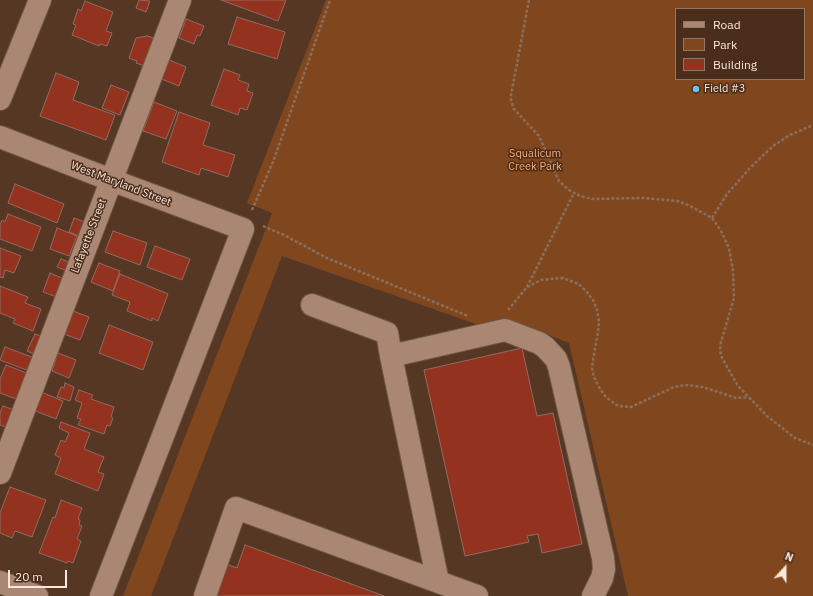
<!DOCTYPE html>
<html>
<head>
<meta charset="utf-8">
<style>
  body { margin:0 }
  #map { position:relative; width:813px; height:596px; overflow:hidden; background:#553724; font-family:"IBM Plex Sans",sans-serif }
  canvas { display:block }
  .legend { position:absolute; left:675px; top:8px; width:130px; height:72px; box-sizing:border-box; background:#4a2d1a; border:1px solid #907767; margin:0; padding:5px 7px; list-style:none; font-size:12px; color:#fae7db }
  .legend li { display:flex; align-items:center; gap:8px; height:20px }
  .legend b { width:20px; border:1px solid #907767 }
  .north { position:absolute; left:765px; top:548px; width:40px; height:40px; -webkit-text-stroke:3px #4a2d1a; paint-order:stroke; rotate:21deg; font-size:11px; font-weight:700; line-height:16px; text-align:center; color:#fae7db }
  .north::after { content:''; display:block; margin:auto; width:14px; height:18px; background:#fae7db; clip-path:polygon(50% 0,100% 100%,50% 72%,0 100%) }
  .scale { position:absolute; left:8px; top:570px; width:59px; height:18px; box-sizing:border-box; border:2px solid #fae7db; border-top:0; padding-left:5px; font-size:12px; line-height:14px; white-space:nowrap; color:#fae7db; -webkit-text-stroke:3px #4a2d1a; paint-order:stroke }
</style>
</head>
<body>
<div id="map">
<canvas width="813" height="596"></canvas>
<ul class="legend">
<li><b style="height:5px;background:#aa8772"></b>Road</li>
<li><b style="height:11px;background:#80471e"></b>Park</li>
<li><b style="height:11px;background:#93321e"></b>Building</li>
</ul>
<div class="north">N</div>
<div class="scale">20 m</div>
</div>
<script>
const c = document.querySelector('canvas').getContext('2d');
c.lineJoin = 'round';
function paint(path, color) { c.fillStyle = color; c.fill(path, 'evenodd'); }
const shape = rows => new Path2D(rows.map(r => 'M' + r).join(''));
function strokePath(path, color, width, dash) { c.strokeStyle = color; c.lineWidth = width; c.lineCap = dash ? 'butt' : 'round'; c.setLineDash(dash || []); c.stroke(path); }
function write(font, color, halo, rows, align = 'center') {
  c.font = font + ' "IBM Plex Sans",sans-serif'; c.lineWidth = 3; c.setLineDash([]); c.textBaseline = 'middle'; c.strokeStyle = halo; c.fillStyle = color; for (const [text, x, y, turn = 0] of rows) {
    c.save(); c.translate(x, y); c.rotate((+turn || 0) * Math.PI / 180); c.textAlign = isNaN(turn) ? turn : align; if (halo) c.strokeText(text, 0, 0); c.fillText(text, 0, 0); c.restore();
  }
}
const green = shape([
  [326,0,813,0,813,596,628,596,569,343,506,318,476,324,282,256,151,596,123,596,272,213,247,203],
  [676,9,804,9,804,79,676,79]
]);
const building = shape([
  [139,0,150,1,146,12,136,8,139,0],
  [221,0,286,0,278,21,221,0],
  [85,1,113,12,106,31,112,33,107,46,100,44,99,46,72,35,76,25,73,24,78,9,81,11,85,1],
  [237,17,285,32,277,59,228,44,237,17],
  [186,19,204,26,200,36,197,35,194,44,179,38,186,19],
  [147,36,160,40,150,68,136,63,137,61,129,58,136,38,147,36],
  [167,59,186,67,179,86,159,78,167,59],
  [224,69,240,75,238,80,249,84,247,91,253,93,247,110,240,108,238,115,211,105,224,69],
  [56,73,79,82,73,100,115,115,106,140,40,116,56,73],
  [111,85,129,92,120,115,102,108,111,85],
  [154,102,177,111,166,139,143,131,154,102],
  [179,112,210,123,203,145,235,155,228,177,201,168,199,175,162,162,179,112],
  [15,184,64,204,57,223,8,203,15,184],
  [8,214,41,227,32,251,0,239,0,225,2,220,5,222,8,214],
  [74,218,87,223,81,237,69,232,74,218],
  [57,228,77,236,69,256,50,249,57,228],
  [113,231,147,243,140,265,105,252,113,231],
  [155,246,190,259,182,280,147,267,155,246],
  [0,248,21,256,14,273,5,270,3,278,0,277,0,248],
  [61,259,76,265,72,273,57,267,61,259],
  [99,263,120,271,113,291,91,282,99,263],
  [50,273,69,281,62,299,43,292,50,273],
  [120,274,168,294,158,321,152,318,152,321,127,311,130,302,112,295,120,274],
  [0,286,28,297,25,303,41,309,33,331,13,323,15,319,0,313,0,286],
  [73,311,89,317,80,340,64,334,73,311],
  [109,325,153,342,143,370,99,353,109,325],
  [35,334,46,338,39,356,27,351,35,334],
  [5,347,37,359,32,372,0,360,5,347],
  [522,348,537,416,553,413,582,544,542,553,538,534,527,536,529,542,465,556,424,370,522,348],
  [58,353,76,360,69,378,52,371,58,353],
  [6,365,29,374,19,400,0,393,0,379,6,365],
  [65,383,74,387,70,401,57,397,61,387,64,388,65,383],
  [79,390,93,395,91,399,114,407,111,417,113,418,110,426,107,425,104,434,78,425,81,419,77,418,82,403,75,400,79,390],
  [41,392,63,401,56,419,33,410,41,392],
  [3,406,17,411,10,429,0,425,0,413,3,406],
  [61,422,90,433,84,449,104,457,98,472,104,474,98,491,55,474,61,458,55,455,61,440,65,442,69,433,59,428,61,422],
  [10,487,46,500,32,537,15,531,12,538,0,533,0,513,10,487],
  [61,500,82,508,78,519,80,520,79,525,82,526,77,539,81,541,73,563,68,561,67,563,39,553,53,517,55,518,61,500],
  [245,545,384,596,214,596,226,564,237,568,245,545]
]);
const path = shape([
  [529,0,511,95,511,100,514,109,539,136,559,181,569,190,580,196,592,199,643,198,678,201,690,206,712,218,721,231,729,248,733,271,734,298,721,342,720,351,722,358,738,386,767,416,795,438,813,445],
  [252,210,273,162,330,0],
  [712,218,727,194,749,169,773,146,790,135,813,125],
  [263,226,284,235,327,258,468,316],
  [527,287,574,193],
  [508,310,527,287,541,280,562,278,579,284,587,292,593,300,597,310,599,321,598,332,593,360,592,368,594,377,600,389,606,397,618,406,631,407,674,387,687,385,703,387,736,398,748,397]
]);
const minor = shape([
  [0,99,40,0],
  [0,137,111,180,243,229,101,596],
  [312,305,387,333,391,356],
  [0,473,180,0],
  [0,582,37,596],
  [438,582,391,356,505,330,539,343,545,347,556,359,559,367,603,558,604,569,602,578,593,596],
  [205,596,236,508,477,596]
]);
const markers = [
  [696,89,4,"#6bc3f2"]
];
const poiNames = [
  ["Field #3",704,89]
];
const parkNames = [
  ["Squalicum",535,154],
  ["Creek Park",535,167]
];
const streetNames = [
  ["West Maryland Street",121,184,21],
  ["Lafayette Street",89,236,-69]
];
paint(green, '#80471e');
paint(building, '#93321e');
strokePath(building, '#936b62', 1);
strokePath(minor, '#705645', 24);
strokePath(path, '#8a6f5f', 2.5, [3, 2]);
strokePath(minor, '#aa8772', 22);
for (const [x, y, r, color] of markers) { const dot = new Path2D(); dot.arc(x, y, r, 0, 2 * Math.PI); c.fillStyle = color; c.fill(dot); strokePath(dot, '#4a2d1a', 1.5); }
write('11px', '#fae7db', '#4a2d1a', poiNames, 'left');
write('11px', '#fdab75', '#4a2d1a', parkNames);
write('11px', '#fae7db', '#4a2d1a', streetNames);
</script>
</body>
</html>
